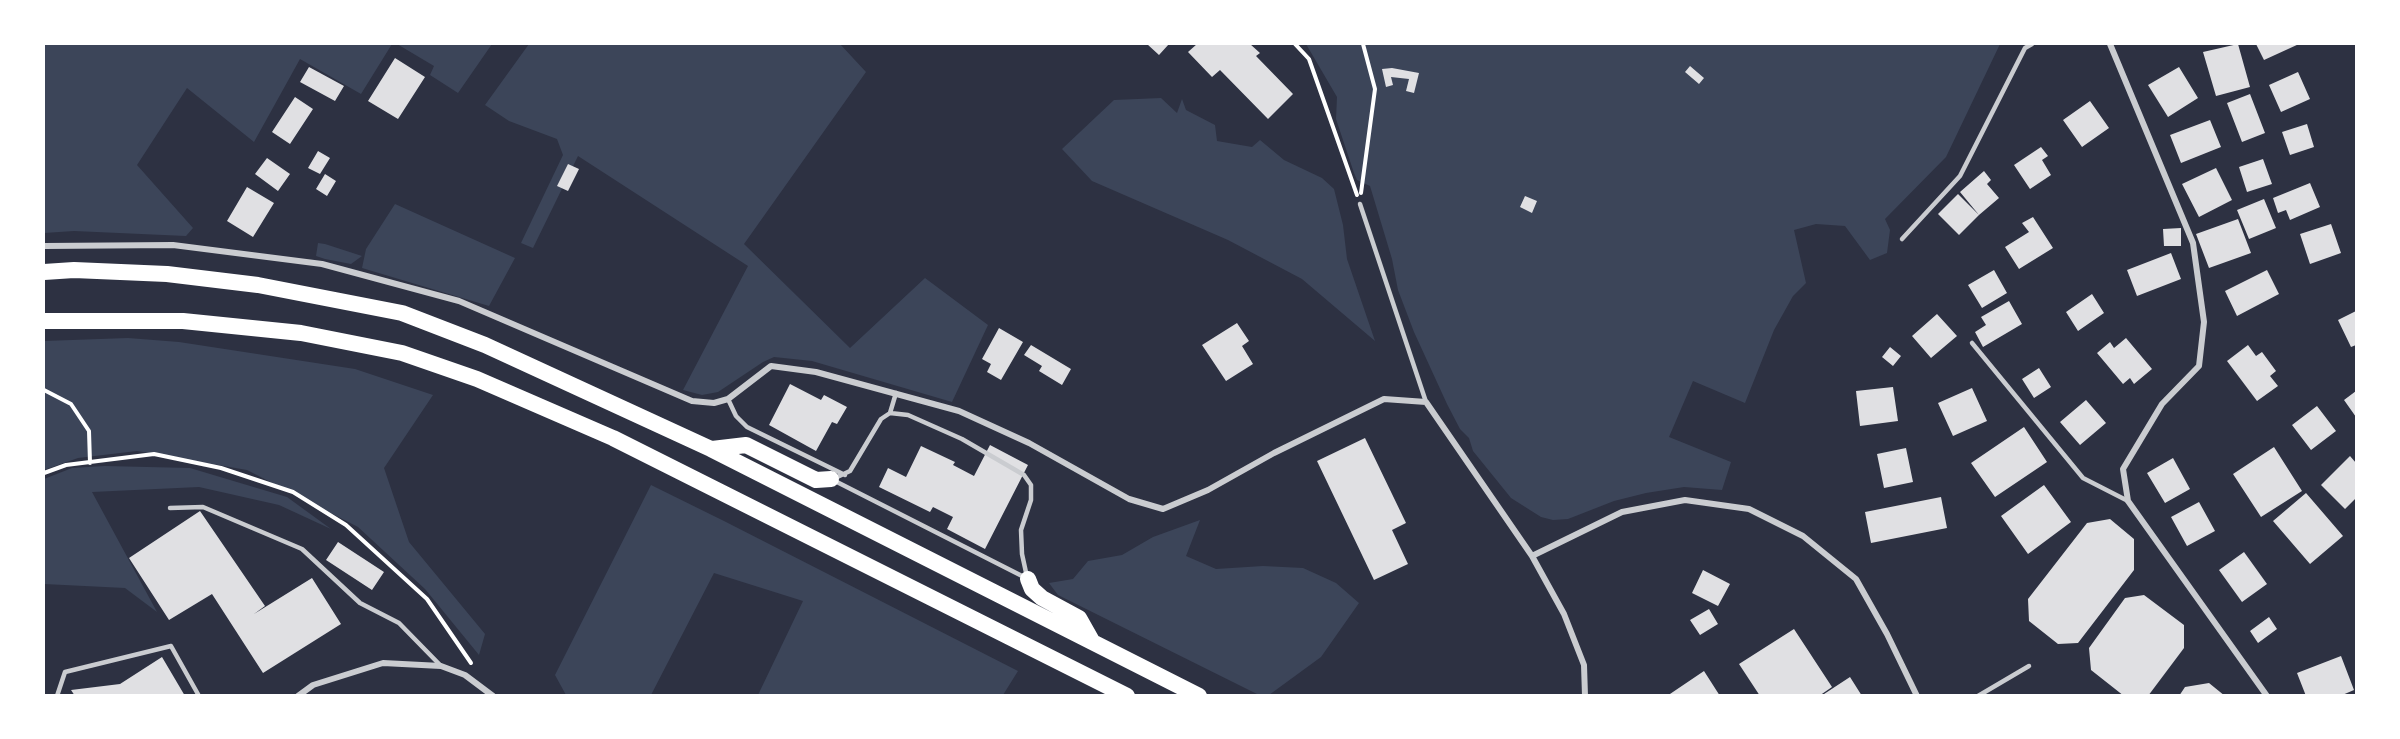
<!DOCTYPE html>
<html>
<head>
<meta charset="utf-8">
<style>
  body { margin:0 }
  #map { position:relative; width:2400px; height:739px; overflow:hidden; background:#2d3142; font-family:Poppins,sans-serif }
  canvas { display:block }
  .frame { position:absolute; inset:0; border:45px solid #fff; pointer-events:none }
</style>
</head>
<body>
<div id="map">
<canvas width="2400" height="739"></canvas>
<div class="frame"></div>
</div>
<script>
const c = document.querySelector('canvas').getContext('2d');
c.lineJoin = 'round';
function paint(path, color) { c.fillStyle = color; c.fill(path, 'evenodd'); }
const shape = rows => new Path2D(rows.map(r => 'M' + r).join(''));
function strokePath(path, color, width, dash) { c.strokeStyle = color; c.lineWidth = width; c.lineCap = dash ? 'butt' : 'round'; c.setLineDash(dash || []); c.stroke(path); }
const green = shape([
  [44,44,392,44,361,94,300,59,254,142,187,88,137,165,193,228,186,236,74,231,44,233],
  [397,44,492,44,458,93,430,75,434,66],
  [529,44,840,44,866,72,744,244,850,348,925,278,988,325,952,402,812,361,774,357,763,362,718,392,702,395,683,390,748,266,578,156,533,248,521,243,563,155,557,139,509,121,485,105],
  [1306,44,2000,44,1946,157,1885,219,1890,230,1887,253,1870,260,1845,226,1816,224,1794,230,1806,283,1793,296,1774,330,1745,403,1693,381,1669,437,1731,462,1722,490,1684,487,1646,493,1614,501,1568,519,1553,520,1541,517,1511,498,1473,451,1469,438,1460,429,1447,404,1414,332,1398,290,1392,259,1370,186,1357,180,1354,173,1336,119,1337,97],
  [1161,98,1177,113,1182,99,1186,110,1215,125,1217,141,1252,147,1260,140,1284,160,1322,178,1334,189,1343,225,1347,259,1375,341,1302,279,1228,240,1092,181,1062,149,1114,100],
  [395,204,515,258,489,306,362,268,366,249],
  [318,243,325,244,362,256,351,264,325,259,316,256],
  [128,338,179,342,355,369,433,395,384,468,409,542,485,634,479,655,425,589,358,527,247,470,137,451,78,458,44,470,44,341],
  [105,466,190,468,287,497,331,529,279,505,199,487,92,492,157,612,125,588,44,584,44,479,72,468],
  [651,485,724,521,1018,671,1003,695,758,695,803,601,714,573,651,695,566,695,555,675],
  [1200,520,1186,556,1216,569,1263,566,1303,568,1336,583,1359,603,1321,657,1269,695,1259,695,1058,595,1049,583,1073,579,1088,561,1122,555,1153,537]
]);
const building = shape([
  [1147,44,1169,44,1159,55],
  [1197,44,1250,44,1260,53,1256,56,1293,94,1268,119,1220,70,1212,77,1188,52],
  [2238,44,2250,87,2216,96,2203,52],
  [2256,44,2299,44,2264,60],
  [395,58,425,77,398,119,368,101],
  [1690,66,1704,78,1699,84,1685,72],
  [309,67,344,86,335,101,300,82],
  [2179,67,2198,98,2168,117,2148,85],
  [1392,68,1419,73,1414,93,1406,91,1409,79,1391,77,1393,85,1386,87,1382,69],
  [2298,72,2310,99,2281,112,2269,85],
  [2250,94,2265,133,2242,142,2227,103],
  [295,97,313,109,290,144,272,132],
  [2090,101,2109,128,2082,147,2063,120],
  [2210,120,2221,147,2181,163,2170,135],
  [2307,124,2314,147,2290,155,2282,132],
  [2041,147,2048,156,2042,160,2051,175,2030,189,2014,165],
  [318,151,330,158,320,174,308,168],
  [267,158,290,174,278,191,255,174],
  [2263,159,2272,184,2247,192,2239,167],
  [568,164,579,169,568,191,557,186],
  [2216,168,2232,200,2199,217,2182,184],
  [1984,171,1991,180,1987,184,1999,198,1979,215,1960,192],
  [325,174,336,181,327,196,316,189],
  [2310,183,2320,207,2290,220,2286,210,2278,213,2273,198],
  [247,187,274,203,253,237,227,221],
  [1958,194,1979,215,1959,235,1938,214],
  [1525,196,1537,201,1532,213,1520,207],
  [2264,199,2276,228,2249,239,2237,210],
  [2033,217,2053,248,2019,269,2005,247,2029,232,2022,223],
  [2238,219,2251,253,2209,268,2196,234],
  [2331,224,2341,253,2310,264,2300,234],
  [2181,228,2181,246,2164,246,2163,229],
  [2171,253,2181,279,2137,296,2127,270],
  [1994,270,2007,293,1982,308,1968,285],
  [2267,270,2279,294,2237,316,2225,291],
  [2092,294,2104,313,2078,331,2066,312],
  [2009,301,2022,324,1983,347,1975,332,1986,325,1981,317],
  [2356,311,2356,345,2351,347,2338,320],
  [1937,314,1957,336,1931,358,1912,336],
  [1237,323,1249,341,1242,346,1253,364,1226,381,1202,345],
  [999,328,1023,342,1001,380,987,372,991,364,982,359],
  [2126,338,2152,369,2134,384,2130,378,2123,384,2097,353,2110,342,2114,348],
  [1031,345,1071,369,1062,385,1039,371,1042,366,1024,355],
  [2248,345,2256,356,2262,352,2276,371,2270,376,2278,386,2257,401,2227,361],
  [1890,347,1901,356,1893,366,1882,357],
  [2039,368,2051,387,2034,398,2022,379],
  [790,384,821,400,824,395,847,407,837,424,832,422,816,451,769,425],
  [1893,387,1898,421,1860,426,1856,391],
  [1972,388,1987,421,1953,436,1938,403],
  [2356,391,2356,417,2344,400],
  [2086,400,2106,423,2080,445,2060,422],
  [2317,406,2336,431,2311,450,2292,425],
  [2024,427,2047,462,1995,497,1971,463],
  [1365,438,1406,523,1392,530,1408,564,1374,580,1317,461],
  [990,445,1028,465,985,549,947,529,953,517,933,507,930,512,879,487,888,468,906,477,921,446,955,462,953,465,974,476],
  [2274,447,2302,491,2261,517,2233,474],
  [1906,448,1913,482,1884,488,1877,454],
  [2350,456,2356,463,2356,498,2345,509,2321,485],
  [2173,458,2190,489,2165,503,2147,473],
  [2044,485,2071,522,2028,554,2001,516],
  [2306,493,2343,536,2310,564,2273,521],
  [1941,497,1947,528,1871,543,1865,512],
  [2199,502,2215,531,2187,546,2171,517],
  [200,511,265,606,254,614,312,578,341,624,263,673,212,594,169,620,129,558],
  [2110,519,2134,539,2134,570,2078,643,2058,644,2029,621,2028,599,2087,523],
  [338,542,384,572,372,590,326,560],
  [2244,552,2267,584,2242,602,2219,570],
  [1703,570,1730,584,1718,606,1692,593],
  [2144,595,2184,625,2184,648,2148,696,2124,696,2091,670,2089,648,2125,598],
  [1709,609,1718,624,1700,635,1690,620],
  [2269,617,2277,629,2258,643,2250,631],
  [1794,629,1832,687,1819,696,1760,696,1739,664],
  [2341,656,2354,690,2340,696,2306,696,2297,673],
  [162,657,185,696,75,696,71,690,120,684],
  [1704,671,1720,696,1667,696],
  [1850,677,1862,696,1821,696],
  [2209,683,2225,696,2179,696,2185,687]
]);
const path = shape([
  [1295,44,1309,59,1357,195],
  [1361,193,1375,89,1363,44],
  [44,390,71,404,89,431,90,463],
  [44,473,66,465,154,454,221,468,293,492,346,525,427,599,471,663]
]);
const service = shape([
  [1360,204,1426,402],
  [1902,239,1960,176,2025,48,2032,44],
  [1972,343,2083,478,2128,501],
  [728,399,736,416,747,427,845,475],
  [890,413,896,393],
  [833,479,850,471,881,419,890,413,908,415,962,439,1024,475,1031,485,1031,500,1021,530,1022,554,1027,577],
  [833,480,1026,578],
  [170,508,203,507,302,549,360,603,399,623,441,666],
  [57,696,65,672,171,646,199,696],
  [1978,696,2029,666]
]);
const minor = shape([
  [2110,44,2193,243,2204,322,2199,366,2162,404,2123,469,2128,501,2267,696],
  [44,246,173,245,322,264,459,301,692,401,714,403,728,399,771,366,816,372,959,411,1029,443,1129,499,1163,509,1208,490,1274,453,1384,399,1426,402,1532,556,1564,614,1584,665,1585,696],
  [1532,556,1622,512,1685,500,1749,509,1803,536,1856,579,1887,634,1917,696],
  [298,696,313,685,383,663,441,666,465,675,493,696]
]);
const trunk = shape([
  [44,272,74,270,167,274,258,285,402,313,485,345,711,449,1199,696],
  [44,321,183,321,301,333,402,353,477,379,613,438,1127,696],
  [712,449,746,445,816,480,831,479],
  [1028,579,1032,589,1042,598,1079,618,1092,641]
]);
paint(green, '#3c4559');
paint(building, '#e0e0e3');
strokePath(path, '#fff', 4);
strokePath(service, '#caccd0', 4.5);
strokePath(minor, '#caccd0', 6);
strokePath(trunk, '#fff', 16);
</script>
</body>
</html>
